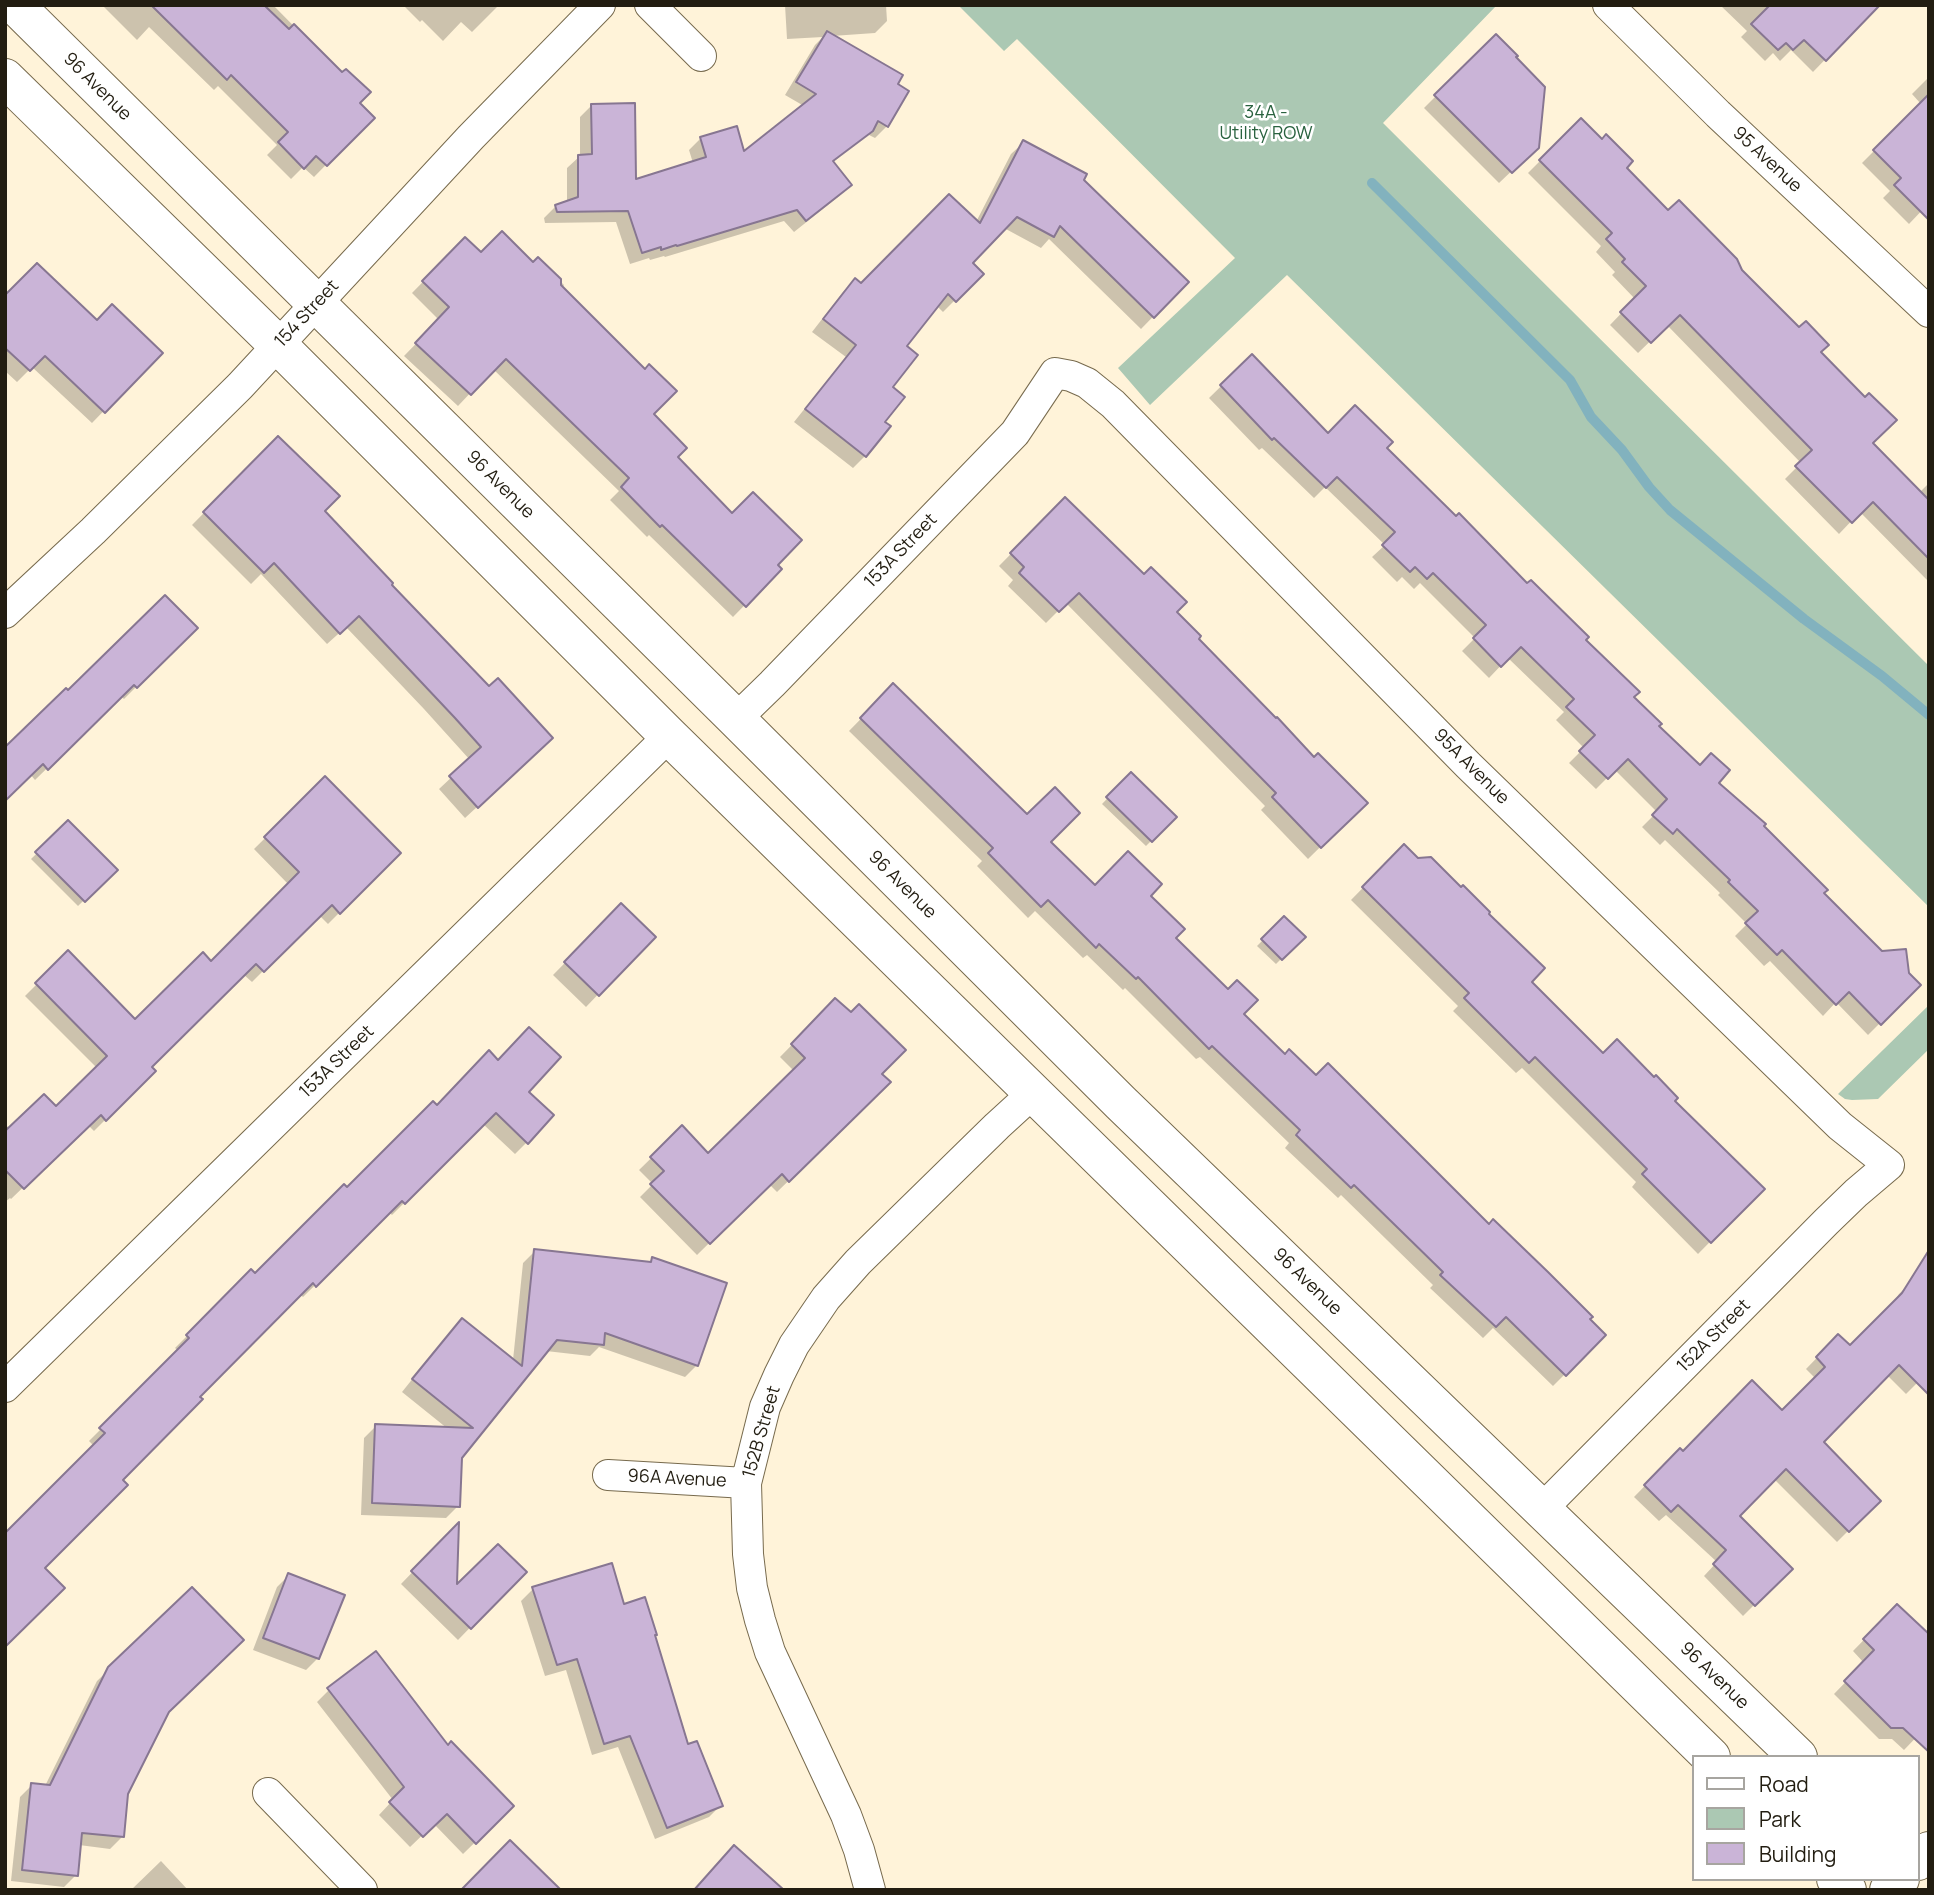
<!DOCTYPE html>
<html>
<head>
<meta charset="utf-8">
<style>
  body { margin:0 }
  #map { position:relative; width:1934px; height:1895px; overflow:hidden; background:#fff3d9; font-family:Manrope,sans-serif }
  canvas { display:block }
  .frame { position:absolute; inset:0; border:7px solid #221d11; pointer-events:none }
  .legend { position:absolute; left:1692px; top:1755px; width:228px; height:126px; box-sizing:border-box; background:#fff; border:2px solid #a7a5a0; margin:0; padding:9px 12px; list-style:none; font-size:21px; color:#221d11 }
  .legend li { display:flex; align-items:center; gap:14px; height:35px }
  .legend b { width:35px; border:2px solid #a7a5a0 }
</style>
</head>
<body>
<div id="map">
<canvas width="1934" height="1895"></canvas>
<div class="frame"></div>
<ul class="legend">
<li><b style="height:9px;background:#fff"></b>Road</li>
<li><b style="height:19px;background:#abc8b3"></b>Park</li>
<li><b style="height:19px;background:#cab4d7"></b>Building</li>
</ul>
</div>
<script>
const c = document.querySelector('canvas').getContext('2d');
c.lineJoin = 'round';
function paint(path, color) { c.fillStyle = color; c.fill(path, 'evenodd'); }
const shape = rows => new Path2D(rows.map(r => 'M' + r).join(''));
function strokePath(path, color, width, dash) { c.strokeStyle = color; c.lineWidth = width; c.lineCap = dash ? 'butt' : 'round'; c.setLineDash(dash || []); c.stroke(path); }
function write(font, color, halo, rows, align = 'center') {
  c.font = font + ' Manrope,sans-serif'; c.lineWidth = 5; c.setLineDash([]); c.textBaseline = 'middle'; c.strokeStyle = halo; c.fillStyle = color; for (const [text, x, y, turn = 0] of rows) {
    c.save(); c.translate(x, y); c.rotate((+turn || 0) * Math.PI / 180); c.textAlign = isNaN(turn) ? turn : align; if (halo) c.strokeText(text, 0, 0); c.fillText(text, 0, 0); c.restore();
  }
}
const green = shape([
  [958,5,1497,5,1383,123,1929,666,1929,907,1287,275,1150,405,1118,368,1235,258,1017,39,1004,51],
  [1929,1005,1929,1049,1878,1099,1852,1100,1845,1099,1838,1094]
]);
const shadow = shape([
  [102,5,273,5,342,75,357,103,372,118,314,177,303,167,291,179,267,155,277,145,218,86,214,90,149,27,137,40],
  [403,5,499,5,472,32,461,22,443,41,422,20,420,22],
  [785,5,886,5,887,21,875,33,832,36,895,84,887,126,875,138,867,134,832,163,850,185,838,197,794,232,784,221,665,257,664,256,650,260,649,258,630,264,616,222,545,223,544,218,556,206,567,203,567,168,580,156,580,117,592,105,634,181,693,163,689,150,701,138,743,154,804,106,785,95,815,45,823,37,787,39],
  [1720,5,1868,5,1873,10,1813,72,1791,50,1780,61,1773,53,1765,61,1741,37,1747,31],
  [1496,36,1537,147,1499,183,1424,108],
  [1929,77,1929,203,1909,224,1883,198,1890,191,1862,163,1921,104,1912,94],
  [1581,120,1624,168,1668,212,1740,271,1819,353,1871,443,1919,493,1929,483,1929,582,1860,512,1839,534,1785,479,1801,463,1667,325,1638,353,1610,325,1635,299,1612,275,1615,272,1596,252,1601,246,1528,173],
  [1023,143,1082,180,1186,283,1141,329,1049,239,1041,248,1004,228,970,263,981,274,943,312,937,306,905,346,890,387,883,422,865,456,853,468,794,422,846,357,812,332,843,292,855,280,861,285,976,222,1011,154],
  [465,239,481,255,533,264,538,259,564,285,562,288,651,414,676,457,732,516,780,569,733,617,649,535,647,537,610,500,619,491,493,369,458,406,404,356,439,320,412,293],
  [5,297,160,353,92,423,32,367,17,382,5,371],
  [1252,356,1328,435,1385,448,1584,640,1657,726,1761,826,1822,893,1881,953,1907,974,1918,985,1868,1035,1836,1002,1823,1016,1770,961,1764,966,1735,936,1747,924,1718,895,1720,893,1665,840,1660,845,1642,827,1657,812,1615,770,1596,789,1569,763,1584,748,1556,720,1564,712,1508,658,1489,678,1462,651,1475,638,1420,583,1414,589,1402,577,1397,582,1372,557,1385,545,1325,487,1314,498,1262,448,1259,450,1209,398],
  [278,438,323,511,539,750,465,818,439,789,470,760,424,709,346,627,327,644,261,574,251,584,192,525],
  [1065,499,1174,612,1196,639,1314,759,1365,803,1308,859,1261,810,1265,806,1066,603,1046,623,1008,586,1013,580,999,566],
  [195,628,124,699,121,696,35,780,30,774,68,693],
  [893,686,1094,887,1148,896,1174,938,1241,1014,1284,1056,1317,1078,1488,1226,1604,1335,1553,1386,1493,1328,1483,1338,1430,1288,1433,1285,1341,1195,1338,1198,1285,1148,1289,1143,1200,1057,1196,1059,1125,988,1123,990,1087,955,1083,958,1035,911,1028,918,977,866,982,861,849,731],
  [1131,774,1175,817,1146,846,1102,804],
  [325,779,399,853,328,924,319,915,252,982,243,974,150,1067,154,1071,94,1131,88,1125,11,1199,10,1198,5,1202,5,1124,10,1129,56,1109,97,1068,25,996,68,953,135,1021,211,963,289,885,254,849],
  [68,823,115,870,78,906,31,859],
  [1404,846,1530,982,1603,1055,1673,1101,1762,1189,1698,1254,1632,1187,1636,1182,1522,1068,1516,1073,1453,1011,1458,1006,1351,900],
  [621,906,653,937,586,1007,553,975],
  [1285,918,1303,937,1276,964,1257,946],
  [835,1001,880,1074,847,1124,777,1192,769,1184,697,1255,640,1197,653,1184,639,1170,682,1128,708,1155,794,1071,780,1057],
  [526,1092,527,1142,515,1154,483,1124,392,1215,389,1212,303,1297,300,1294,198,1397,121,1480,42,1568,5,1645,5,1531,8,1533,94,1446,89,1441,179,1351,175,1348,251,1272,255,1276,437,1107],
  [535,1251,648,1263,653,1259,697,1365,685,1377,599,1347,590,1356,546,1351,460,1458,458,1506,446,1518,361,1515,364,1438,376,1426,448,1429,402,1392,450,1332,462,1320,513,1360,523,1263],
  [1911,1282,1929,1371,1906,1394,1887,1375,1821,1442,1878,1501,1837,1542,1774,1479,1738,1516,1790,1569,1743,1616,1704,1576,1717,1562,1666,1515,1659,1521,1634,1497,1680,1450,1683,1453,1782,1413,1816,1379,1806,1369,1838,1336,1850,1348,1891,1306,1899,1294],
  [457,1526,455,1588,524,1572,458,1640,401,1584],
  [289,1575,318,1658,306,1670,253,1650,277,1587],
  [192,1589,167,1712,126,1794,122,1837,110,1849,79,1845,76,1875,64,1887,11,1881,20,1797,32,1785,45,1786,97,1681],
  [533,1589,623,1606,687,1747,721,1805,709,1817,655,1839,618,1747,592,1755,566,1670,545,1676,521,1601],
  [1897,1606,1929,1724,1904,1750,1892,1739,1879,1739,1834,1694,1864,1663,1853,1651],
  [329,1690,512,1806,463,1854,434,1824,410,1847,379,1815,393,1800,317,1702],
  [161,1861,188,1890,131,1890]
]);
const stream = shape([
  [1372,183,1570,380,1591,417,1622,450,1649,487,1670,510,1804,619,1882,676,1929,715]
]);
const building = shape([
  [151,5,264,5,289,29,294,24,342,72,346,69,371,92,360,103,375,118,327,166,316,156,304,169,278,142,288,132,231,75,227,80,151,5],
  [1770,5,1880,5,1826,61,1804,40,1793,50,1786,43,1778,50,1751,24,1770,5],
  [827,31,903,75,898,84,909,91,888,127,878,121,873,131,833,161,852,185,806,221,797,210,677,246,676,245,661,250,661,247,642,253,628,211,557,212,555,205,578,197,578,155,592,154,591,104,635,103,636,179,706,157,700,137,737,126,744,151,816,94,796,82,827,31],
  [1496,34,1518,56,1516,57,1545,87,1539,148,1512,173,1434,95,1496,34],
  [1929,94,1929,220,1894,185,1901,178,1873,150,1929,94],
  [1581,118,1602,139,1606,134,1633,161,1627,168,1668,210,1679,200,1737,259,1742,270,1799,327,1806,321,1829,345,1821,352,1865,397,1869,393,1897,420,1873,443,1929,500,1929,559,1873,502,1852,523,1795,466,1812,450,1680,315,1651,343,1620,312,1646,286,1622,262,1625,259,1606,239,1612,233,1539,160,1581,118],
  [1023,140,1087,174,1084,180,1189,282,1154,318,1060,226,1054,237,1017,217,973,263,984,274,956,302,948,294,907,346,918,355,893,387,905,397,885,422,891,426,866,457,805,409,856,345,823,319,855,278,861,283,949,194,980,223,1023,140],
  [502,231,533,262,538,257,561,279,561,285,645,369,649,364,677,391,654,414,687,448,678,457,732,513,753,492,802,540,778,565,782,569,746,607,662,525,660,527,621,487,629,478,506,359,471,395,415,343,449,307,422,281,465,237,481,252,502,231],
  [37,263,97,320,112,304,163,353,105,413,45,356,30,371,5,348,5,295,37,263],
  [1252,354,1328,433,1355,405,1393,442,1387,448,1456,516,1459,513,1527,583,1531,580,1589,637,1586,640,1640,692,1634,697,1662,724,1659,726,1700,765,1711,753,1730,770,1719,783,1766,824,1764,826,1828,890,1824,893,1882,951,1906,949,1909,973,1921,985,1881,1025,1849,992,1836,1005,1782,950,1777,955,1745,923,1758,911,1728,882,1730,880,1677,829,1673,834,1652,815,1667,799,1628,759,1608,779,1579,751,1595,735,1566,707,1574,699,1521,647,1501,667,1473,638,1486,625,1433,573,1427,579,1415,567,1410,572,1382,545,1395,532,1337,477,1326,488,1274,438,1272,440,1220,385,1252,354],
  [278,436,340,496,325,511,393,583,392,585,489,686,498,678,553,738,478,808,449,776,481,747,455,718,359,616,340,634,274,563,264,573,203,512,278,436],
  [1065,497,1144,574,1151,567,1187,602,1177,612,1201,636,1199,639,1276,718,1277,717,1314,757,1318,753,1368,803,1321,848,1272,797,1276,793,1079,593,1059,612,1019,573,1024,567,1010,553,1065,497],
  [165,595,198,628,137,688,134,685,48,770,43,764,5,801,5,747,66,688,68,690,165,595],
  [893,683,1027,814,1055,787,1080,813,1051,842,1095,885,1128,851,1162,884,1151,896,1185,929,1176,938,1228,989,1237,980,1258,1000,1244,1014,1285,1054,1289,1049,1316,1075,1328,1063,1489,1224,1493,1219,1548,1272,1593,1317,1590,1319,1606,1335,1566,1376,1506,1317,1496,1327,1440,1275,1443,1272,1354,1185,1351,1188,1296,1135,1300,1130,1212,1046,1209,1049,1138,977,1136,979,1099,944,1096,948,1048,900,1041,907,988,853,993,848,860,718,893,683],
  [1131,772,1177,817,1152,842,1106,797,1131,772],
  [325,776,401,853,340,914,332,905,264,972,256,964,152,1067,156,1071,106,1121,101,1115,24,1189,5,1170,5,1131,44,1094,56,1106,107,1056,35,983,68,950,135,1019,203,952,211,961,299,872,264,837,325,776],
  [68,820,118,870,85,902,35,852,68,820],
  [1404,844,1418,858,1431,857,1461,887,1463,885,1490,912,1489,914,1545,968,1532,982,1603,1053,1617,1039,1654,1077,1656,1075,1678,1098,1675,1101,1765,1189,1711,1243,1642,1174,1647,1169,1535,1057,1529,1063,1464,998,1469,993,1362,887,1404,844],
  [621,903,656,937,599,996,564,962,621,903],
  [1284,916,1306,937,1282,960,1261,939,1284,916],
  [835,998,851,1012,859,1004,906,1050,882,1074,891,1082,789,1182,782,1174,710,1244,650,1184,664,1171,650,1157,682,1125,708,1153,805,1058,791,1044,835,998],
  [529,1027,561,1057,529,1092,554,1115,528,1144,496,1113,405,1204,402,1201,316,1287,313,1283,200,1397,203,1399,123,1480,128,1485,45,1568,65,1588,5,1647,5,1533,105,1433,99,1428,189,1338,186,1335,251,1269,255,1273,344,1184,347,1187,433,1101,437,1105,489,1050,498,1060,529,1027],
  [534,1249,651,1262,652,1257,727,1283,698,1366,605,1333,604,1345,557,1340,462,1458,460,1507,372,1503,375,1424,473,1428,412,1379,462,1318,522,1366,534,1249],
  [1929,1250,1929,1395,1899,1365,1824,1442,1881,1501,1849,1532,1786,1469,1740,1516,1793,1569,1755,1606,1713,1564,1726,1550,1678,1505,1671,1512,1644,1485,1680,1448,1683,1451,1752,1380,1782,1410,1825,1367,1816,1357,1838,1334,1850,1345,1902,1293,1929,1250],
  [459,1522,457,1584,498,1544,527,1572,471,1629,411,1571,459,1522],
  [612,1563,624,1604,645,1597,657,1635,655,1635,688,1744,697,1741,723,1806,667,1828,630,1736,604,1744,577,1659,557,1665,532,1587,612,1563],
  [288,1573,345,1595,319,1659,263,1638,288,1573],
  [192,1587,244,1640,169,1712,128,1794,124,1837,82,1833,78,1876,22,1870,31,1783,50,1785,108,1667,192,1587],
  [1897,1604,1929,1634,1929,1752,1903,1728,1891,1728,1844,1681,1874,1650,1863,1639,1897,1604],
  [376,1651,448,1745,451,1741,514,1806,476,1844,447,1814,423,1837,389,1802,404,1787,327,1688,376,1651],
  [510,1840,561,1890,461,1890,510,1840],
  [734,1845,784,1890,694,1890,734,1845]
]);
const minor = shape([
  [650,5,701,56],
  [1608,5,1718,114,1929,312],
  [5,613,93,531,240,386,471,137,600,5],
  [736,719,772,684,1015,433,1055,373,1071,376,1087,383,1113,404,1468,765,1840,1126,1889,1165,1856,1193,1826,1222,1541,1510],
  [5,1387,669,736],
  [608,1475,746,1483],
  [268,1793,362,1890],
  [870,1890,859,1850,846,1815,770,1652,760,1620,752,1588,748,1554,746,1483,765,1407,779,1375,794,1345,826,1298,858,1262,997,1126,1032,1094]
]);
const secondary = shape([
  [15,5,736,719,1121,1103,1798,1757],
  [5,78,278,345,669,736,1711,1757],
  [1918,1861,1929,1851],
  [1836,1879,1847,1890],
  [1889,1890,1900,1879]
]);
const streetNames = [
  ["96 Avenue",97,87,45],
  ["95 Avenue",1767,160,43],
  ["154 Street",307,314,-47],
  ["96 Avenue",500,485,45],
  ["153A Street",901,551,-46],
  ["95A Avenue",1471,767,45],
  ["96 Avenue",902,885,45],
  ["153A Street",337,1062,-44],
  ["96 Avenue",1307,1282,44],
  ["152A Street",1714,1336,-45],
  ["152B Street",762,1432,-74],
  ["96A Avenue",677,1479,3],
  ["96 Avenue",1714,1676,44]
];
const parkNames = [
  ["34A -",1266,113],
  ["Utility ROW",1266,134]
];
paint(green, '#abc8b3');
paint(shadow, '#0003');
strokePath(stream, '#82b2be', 10);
paint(building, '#cab4d7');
strokePath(building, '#877691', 2);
strokePath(minor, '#776a4d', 32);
strokePath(secondary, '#776a4d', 40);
strokePath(minor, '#fff', 30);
strokePath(secondary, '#fff', 38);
write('18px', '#221d11', '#fff', streetNames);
write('18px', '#29623f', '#fff', parkNames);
</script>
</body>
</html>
